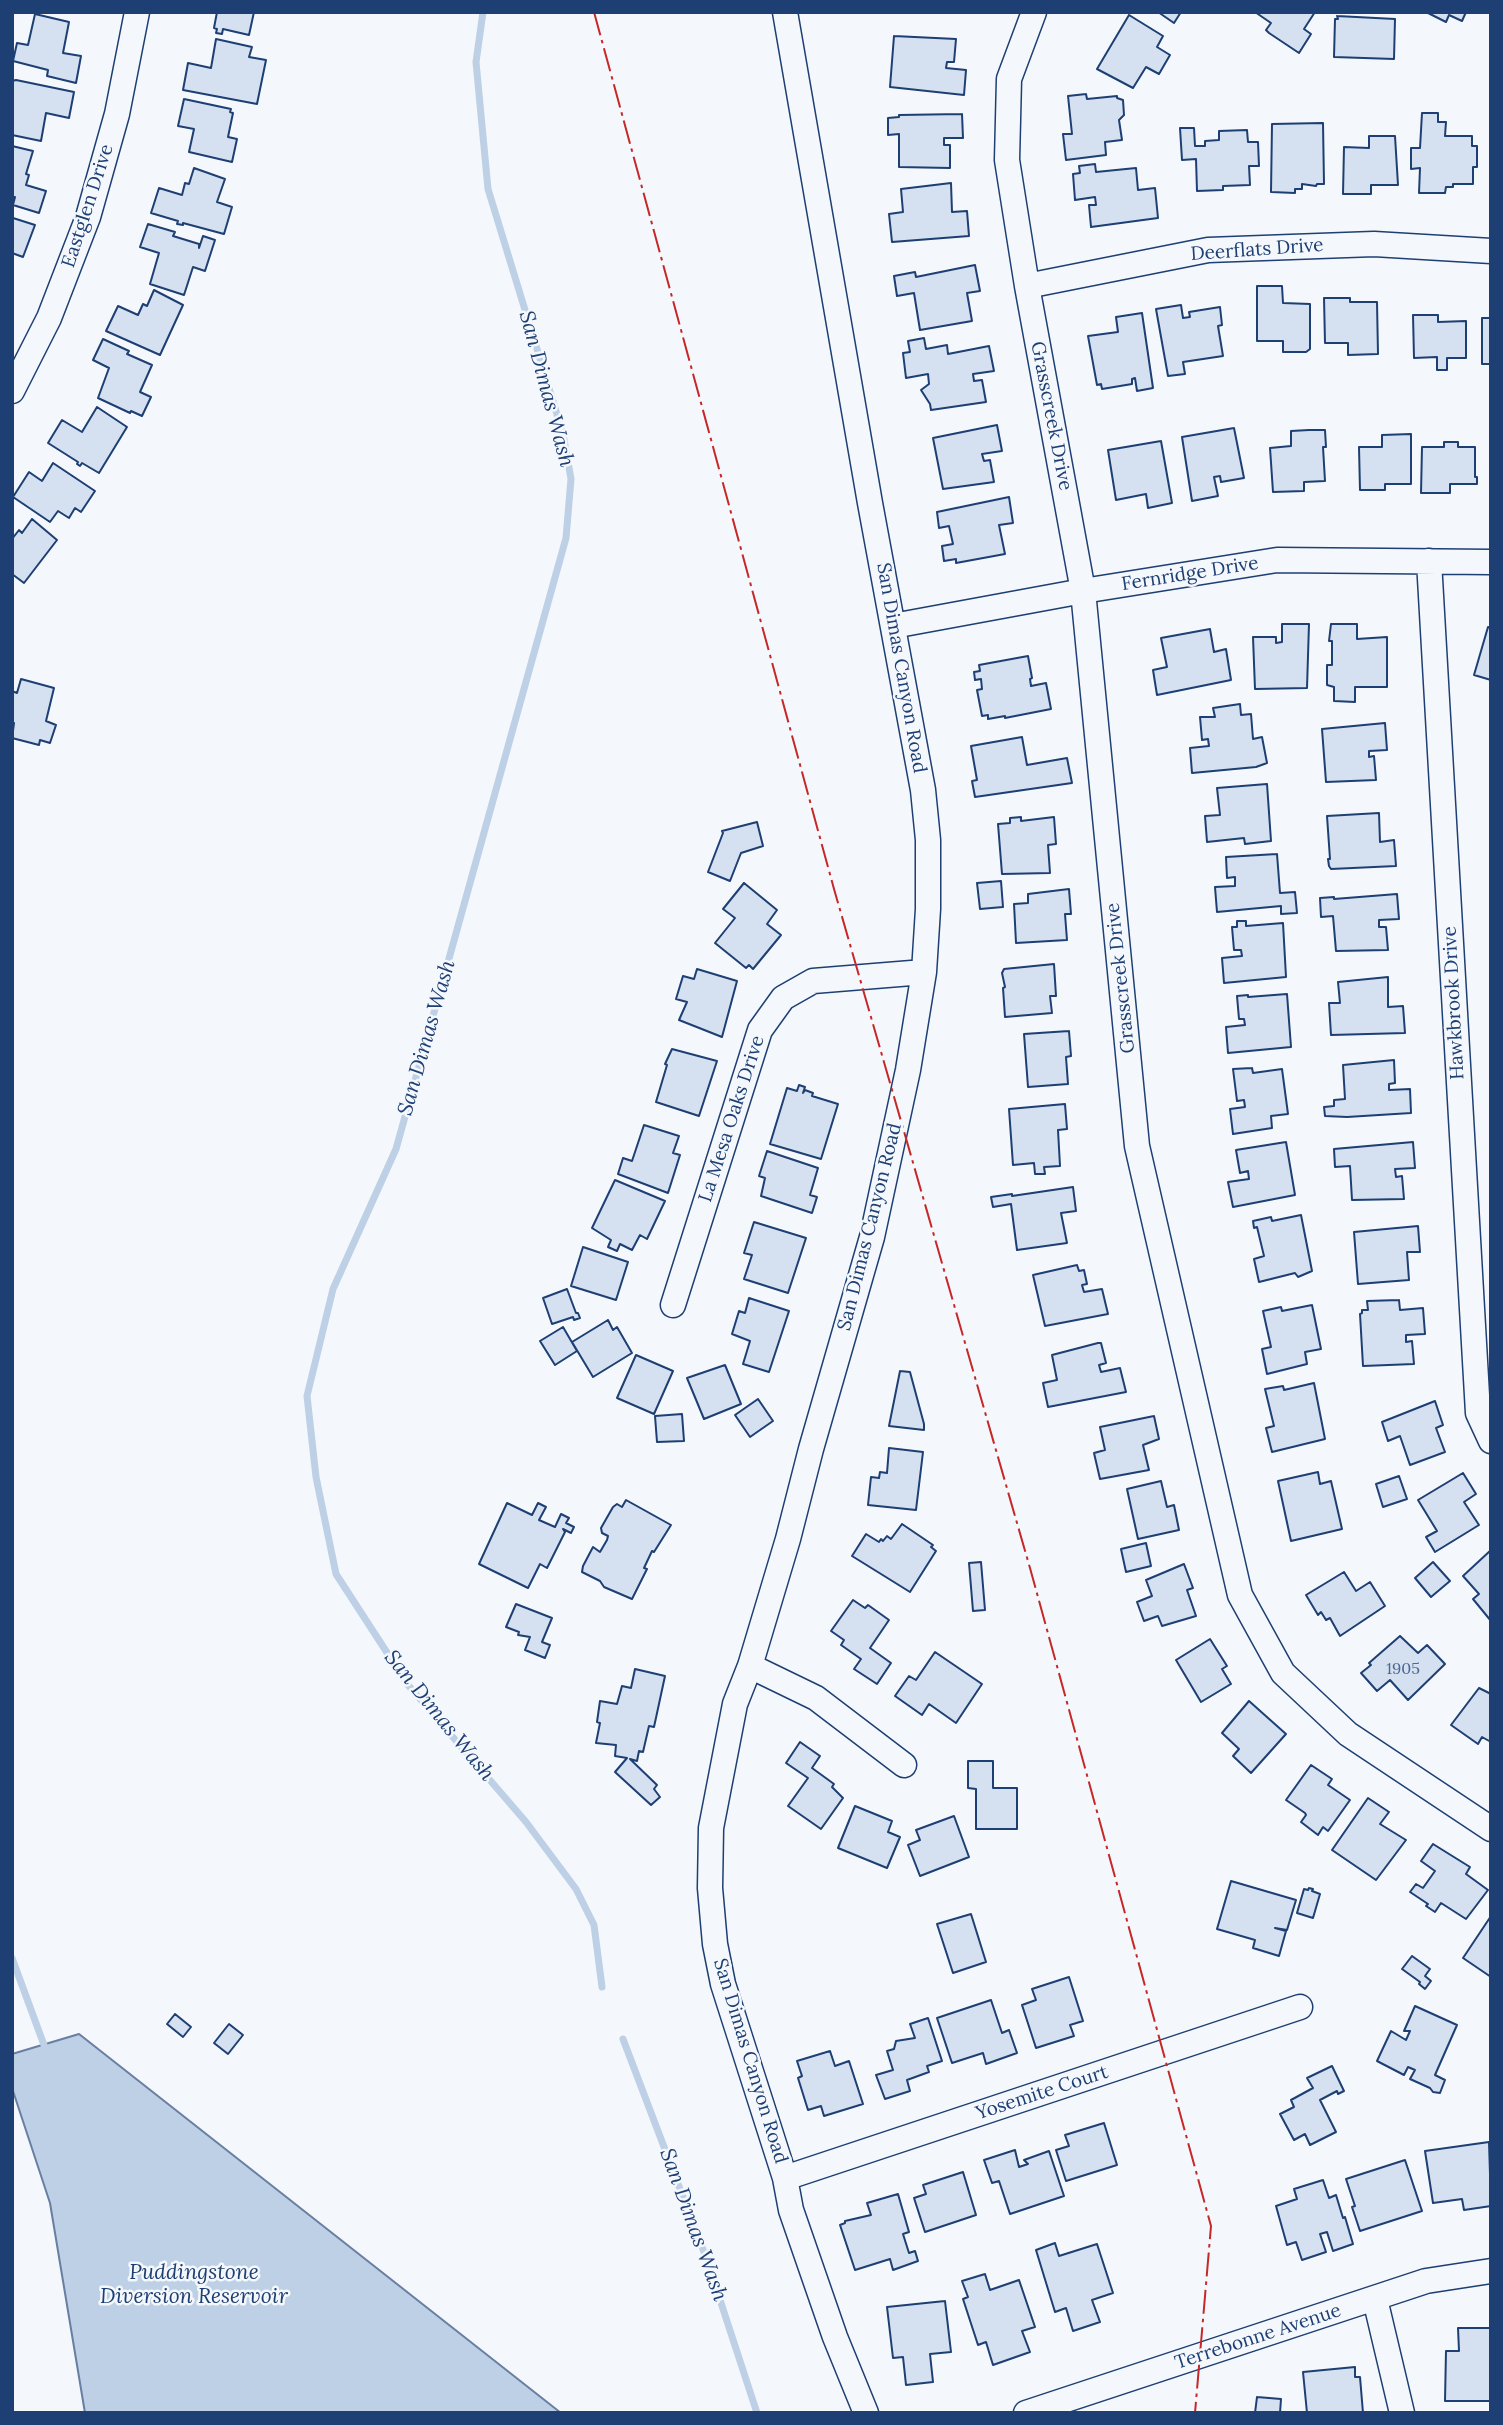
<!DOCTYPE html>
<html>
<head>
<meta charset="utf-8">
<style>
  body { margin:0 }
  #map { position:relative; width:1503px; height:2425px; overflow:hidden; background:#f4f7fb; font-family:Lora,serif }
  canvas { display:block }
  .frame { position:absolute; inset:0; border:14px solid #1d3f73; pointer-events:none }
</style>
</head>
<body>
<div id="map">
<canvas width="1503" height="2425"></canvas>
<div class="frame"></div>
</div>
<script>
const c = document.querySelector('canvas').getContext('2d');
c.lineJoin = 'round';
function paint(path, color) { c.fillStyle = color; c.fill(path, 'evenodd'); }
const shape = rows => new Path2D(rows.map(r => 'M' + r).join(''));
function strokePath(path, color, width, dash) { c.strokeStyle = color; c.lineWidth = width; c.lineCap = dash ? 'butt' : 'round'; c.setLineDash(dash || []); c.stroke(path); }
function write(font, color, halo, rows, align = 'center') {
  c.font = font + ' Lora,serif'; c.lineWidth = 5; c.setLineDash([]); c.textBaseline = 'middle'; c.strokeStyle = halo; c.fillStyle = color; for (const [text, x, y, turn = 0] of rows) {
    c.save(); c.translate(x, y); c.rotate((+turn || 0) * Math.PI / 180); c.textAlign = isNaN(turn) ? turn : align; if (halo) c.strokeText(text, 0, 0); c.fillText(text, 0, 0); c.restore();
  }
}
const water = shape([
  [79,2034,561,2413,85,2413,50,2203,12,2088,12,2054,79,2034]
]);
const stream = shape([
  [483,12,476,62,488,189,563,434,571,479,566,538,396,1149,333,1289,307,1396,316,1477,336,1574,408,1685,526,1822,576,1889,594,1925,602,1987],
  [12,1958,44,2045],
  [623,2039,707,2260,757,2413]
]);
const building = shape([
  [217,12,254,12,249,35,223,29,222,34,216,33,217,29,214,28,217,12],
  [1158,12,1181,12,1174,23,1158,12],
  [1255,12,1315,12,1304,29,1311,34,1299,53,1269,33,1266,30,1271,23,1255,12],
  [1426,12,1466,12,1462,21,1449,15,1446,22,1426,12],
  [35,14,69,22,63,53,81,56,76,83,47,76,48,70,13,61,17,43,28,45,35,14],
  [1129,15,1163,36,1157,47,1170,55,1159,74,1146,67,1133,88,1097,69,1129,15],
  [1337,16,1395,19,1394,59,1334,57,1335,19,1338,19,1337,16],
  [894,36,956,39,954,62,947,62,946,68,966,70,964,95,890,87,894,36],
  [216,39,252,47,249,57,266,60,257,104,183,90,188,63,211,68,216,39],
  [16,80,74,92,69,118,46,113,41,141,12,135,12,81,16,80],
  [1086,94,1087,99,1117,96,1117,98,1123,100,1124,115,1119,120,1122,140,1105,142,1106,155,1066,160,1063,134,1072,134,1068,96,1086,94],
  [184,99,231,109,230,112,233,113,228,137,237,139,232,162,189,152,194,129,178,126,184,99],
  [1422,113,1438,113,1438,122,1446,122,1445,136,1472,136,1472,146,1477,146,1477,167,1473,167,1473,184,1453,184,1453,187,1446,187,1445,193,1419,193,1420,168,1411,169,1411,148,1420,148,1422,113],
  [962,114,963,138,944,138,944,145,950,145,950,168,899,167,899,134,888,135,888,118,899,117,899,115,962,114],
  [1323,123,1324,184,1317,184,1316,186,1302,184,1302,189,1295,189,1295,193,1271,192,1272,124,1323,123],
  [1180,128,1194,128,1195,146,1205,146,1205,141,1219,140,1219,131,1247,130,1248,142,1258,142,1259,166,1249,166,1250,185,1223,186,1223,190,1197,191,1196,159,1182,160,1180,128],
  [1369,136,1395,136,1398,185,1371,185,1371,194,1343,194,1344,147,1369,148,1369,136],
  [12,146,33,151,26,174,29,175,26,185,46,191,39,213,13,205,15,197,12,197,12,146],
  [1095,164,1096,172,1136,168,1138,190,1155,188,1158,218,1091,227,1089,205,1096,205,1095,197,1075,200,1073,174,1080,173,1079,166,1095,164],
  [194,168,225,179,217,202,232,207,224,234,183,223,183,225,177,224,178,221,151,213,159,188,182,195,185,183,189,184,194,168],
  [951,183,952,212,967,211,969,236,892,242,889,214,903,212,901,189,951,183],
  [13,218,35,225,23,257,12,253,13,218],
  [148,224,175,232,173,236,199,244,199,248,203,236,215,240,205,271,193,267,184,295,150,284,159,253,140,247,148,224],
  [975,265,980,291,967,293,972,321,920,330,914,293,897,296,894,276,915,272,916,277,975,265],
  [1257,286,1282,286,1283,303,1310,304,1310,349,1306,352,1283,352,1283,341,1257,341,1257,286],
  [154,290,183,305,160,355,106,331,118,306,138,315,143,304,147,306,154,290],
  [1324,298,1350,298,1350,302,1377,302,1378,354,1348,355,1348,343,1325,343,1324,298],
  [1181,305,1183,318,1190,317,1189,312,1220,307,1222,325,1218,326,1223,356,1183,362,1185,374,1168,376,1156,309,1181,305],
  [1142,313,1153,388,1137,391,1135,378,1132,379,1132,384,1102,389,1101,384,1097,385,1088,336,1118,332,1116,317,1142,313],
  [1413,315,1438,315,1438,322,1466,321,1466,358,1447,358,1447,370,1437,370,1437,357,1414,358,1413,315],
  [1482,318,1491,318,1491,364,1482,364,1482,318],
  [924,338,926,349,947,345,948,354,989,346,994,371,973,374,974,381,982,380,986,402,931,410,930,404,921,390,929,384,928,374,906,378,903,353,910,352,908,341,924,338],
  [103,339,129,351,127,354,152,365,140,392,151,397,142,416,131,411,130,413,98,398,109,368,93,360,103,339],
  [97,407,127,427,99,473,82,463,80,466,77,464,78,462,48,443,62,420,82,432,97,407],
  [997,425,1002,451,982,454,984,461,990,460,994,482,943,489,933,438,997,425],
  [1234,428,1244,478,1221,482,1220,476,1214,477,1218,496,1192,501,1182,437,1234,428],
  [1309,430,1325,430,1326,447,1323,447,1325,481,1304,482,1304,491,1273,492,1270,448,1291,446,1291,431,1309,430],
  [1411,434,1411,484,1385,484,1385,490,1360,490,1359,447,1382,447,1382,435,1411,434],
  [1161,441,1172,503,1148,508,1146,494,1116,500,1108,450,1161,441],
  [1444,442,1458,442,1458,447,1475,447,1475,477,1477,477,1477,484,1450,484,1450,493,1421,493,1422,447,1444,447,1444,442],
  [53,463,95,491,81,512,75,508,69,518,58,511,50,522,13,497,29,472,42,481,53,463],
  [1009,497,1013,523,999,525,1005,554,956,563,956,559,944,561,942,546,953,544,949,526,939,528,937,512,1009,497],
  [32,519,57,540,24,583,12,574,12,539,19,530,22,533,32,519],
  [1282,624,1309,624,1307,688,1255,689,1253,637,1276,637,1276,643,1282,642,1282,624],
  [1331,624,1357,624,1357,639,1387,637,1387,687,1355,687,1355,702,1334,701,1334,687,1327,685,1327,665,1332,665,1332,641,1329,641,1331,624],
  [1488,627,1491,628,1491,680,1474,675,1488,627],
  [1210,629,1214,652,1226,649,1231,680,1157,695,1153,670,1167,667,1161,638,1210,629],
  [1028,656,1032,678,1030,679,1031,686,1046,683,1051,709,1005,718,1005,716,988,719,988,715,982,716,977,690,982,689,981,679,975,680,974,672,980,671,979,665,1028,656],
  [21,679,54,688,46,721,56,725,50,743,40,740,39,745,12,738,14,723,12,723,12,691,17,693,21,679],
  [1240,704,1241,715,1251,714,1253,739,1262,737,1267,763,1256,767,1192,773,1190,748,1209,746,1208,739,1202,740,1200,717,1215,717,1213,708,1240,704],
  [1385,723,1387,750,1369,751,1369,757,1374,756,1376,780,1326,782,1322,729,1385,723],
  [1022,737,1027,765,1067,758,1072,783,975,797,972,781,977,780,971,746,1022,737],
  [1267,784,1271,841,1245,844,1244,838,1207,842,1205,816,1220,815,1217,788,1267,784],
  [1379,813,1380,842,1394,840,1396,866,1331,869,1329,866,1328,859,1330,859,1327,816,1379,813],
  [1021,817,1021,821,1054,817,1056,844,1048,845,1050,873,1002,874,998,824,1010,823,1010,818,1021,817],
  [757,822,763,846,741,853,730,881,708,872,723,833,722,831,757,822],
  [1277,854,1280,893,1295,892,1297,913,1281,914,1281,906,1217,912,1215,887,1235,886,1235,877,1227,878,1226,857,1277,854],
  [1001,881,1003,907,980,909,977,883,1001,881],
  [744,883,777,910,767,924,781,935,753,969,749,965,746,968,715,943,735,918,723,909,744,883],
  [1069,889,1071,914,1065,914,1067,940,1016,943,1014,904,1028,903,1028,894,1069,889],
  [1397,894,1399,919,1379,920,1379,927,1386,927,1388,950,1336,951,1333,916,1321,917,1320,898,1334,897,1334,899,1397,894],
  [1237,921,1246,921,1246,926,1283,923,1286,977,1224,983,1222,958,1242,956,1241,950,1234,950,1232,927,1237,927,1237,921],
  [1054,964,1056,996,1050,996,1052,1013,1005,1017,1003,988,1005,987,1002,973,1004,969,1054,964],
  [697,969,737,981,722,1037,679,1020,687,1002,676,999,683,976,694,979,697,969],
  [1388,977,1388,1007,1403,1006,1405,1033,1331,1035,1329,1003,1340,1003,1338,982,1388,977],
  [1287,994,1291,1047,1228,1053,1226,1027,1245,1025,1244,1019,1239,1019,1237,996,1248,995,1248,997,1287,994],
  [1069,1031,1071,1056,1066,1057,1068,1084,1028,1087,1024,1034,1069,1031],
  [672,1049,717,1061,699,1116,656,1102,667,1065,665,1064,672,1049],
  [1394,1060,1395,1083,1389,1084,1389,1090,1410,1089,1411,1113,1347,1117,1325,1116,1324,1107,1334,1106,1334,1100,1345,1099,1343,1065,1394,1060],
  [1252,1068,1253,1073,1282,1069,1288,1114,1271,1116,1272,1128,1233,1134,1230,1109,1245,1107,1244,1100,1237,1101,1233,1069,1252,1068],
  [799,1085,805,1087,803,1093,805,1090,813,1093,812,1096,838,1104,821,1159,770,1144,787,1088,797,1091,799,1085],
  [1065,1104,1067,1129,1058,1130,1060,1166,1044,1167,1045,1174,1035,1174,1034,1163,1013,1165,1009,1109,1065,1104],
  [644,1125,679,1136,673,1153,680,1155,668,1193,618,1174,623,1158,632,1161,644,1125],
  [1286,1142,1295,1195,1233,1207,1228,1182,1249,1179,1248,1171,1240,1173,1236,1150,1286,1142],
  [1413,1142,1415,1168,1395,1169,1396,1177,1402,1176,1404,1199,1352,1200,1350,1166,1335,1167,1334,1149,1413,1142],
  [767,1151,818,1168,810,1195,817,1197,812,1213,761,1196,765,1178,759,1176,767,1151],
  [615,1180,665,1201,647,1239,640,1235,632,1250,620,1244,617,1251,608,1247,611,1240,592,1228,615,1180],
  [1073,1187,1076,1211,1061,1213,1067,1243,1017,1250,1011,1204,993,1207,991,1197,1012,1194,1012,1196,1073,1187],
  [1301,1215,1312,1271,1298,1277,1295,1273,1259,1282,1254,1259,1264,1256,1257,1227,1254,1228,1253,1221,1271,1217,1272,1221,1301,1215],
  [754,1222,806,1238,788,1293,744,1279,752,1255,744,1253,754,1222],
  [1418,1226,1420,1252,1407,1252,1409,1280,1358,1284,1354,1232,1418,1226],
  [583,1247,628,1262,616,1300,571,1286,583,1247],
  [1077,1265,1079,1271,1084,1270,1087,1284,1082,1285,1084,1292,1102,1289,1108,1314,1045,1326,1033,1275,1077,1265],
  [567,1289,576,1313,578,1313,580,1318,574,1320,573,1317,552,1324,543,1298,567,1289],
  [749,1298,789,1311,769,1372,743,1364,750,1341,732,1334,739,1311,745,1313,749,1298],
  [1399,1300,1400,1310,1423,1308,1425,1334,1406,1335,1406,1342,1412,1341,1414,1364,1363,1366,1360,1314,1362,1313,1362,1310,1368,1310,1367,1301,1399,1300],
  [1312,1305,1321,1349,1305,1352,1307,1364,1267,1374,1262,1349,1271,1347,1263,1311,1281,1307,1282,1311,1312,1305],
  [608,1320,613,1330,617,1327,632,1353,593,1377,572,1342,608,1320],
  [563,1327,577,1351,555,1365,540,1341,563,1327],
  [1098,1343,1101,1343,1106,1363,1099,1365,1101,1372,1120,1368,1126,1392,1048,1407,1043,1383,1057,1380,1052,1355,1098,1343],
  [636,1355,673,1371,654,1414,617,1398,636,1355],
  [725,1365,741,1404,704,1419,687,1378,725,1365],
  [900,1371,910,1372,924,1424,924,1430,889,1426,900,1371],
  [1314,1383,1325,1439,1272,1452,1266,1428,1274,1426,1265,1389,1283,1386,1284,1390,1314,1383],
  [758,1399,773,1421,750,1437,735,1415,758,1399],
  [1435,1401,1443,1425,1436,1428,1445,1452,1410,1465,1400,1436,1388,1441,1382,1422,1435,1401],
  [682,1414,684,1441,657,1442,655,1416,682,1414],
  [1154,1416,1159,1439,1143,1445,1149,1470,1100,1479,1094,1453,1105,1450,1100,1427,1154,1416],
  [889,1448,923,1452,916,1510,868,1505,871,1477,879,1478,880,1472,887,1473,889,1448],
  [1318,1472,1320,1484,1331,1481,1342,1529,1291,1541,1278,1481,1318,1472],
  [1463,1473,1476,1494,1464,1502,1479,1525,1435,1552,1426,1537,1437,1531,1418,1500,1463,1473],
  [1399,1476,1407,1499,1383,1507,1376,1484,1399,1476],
  [1161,1481,1167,1507,1174,1505,1179,1530,1138,1539,1127,1489,1161,1481],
  [626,1500,671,1525,654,1552,652,1551,644,1568,647,1569,632,1599,604,1587,600,1581,582,1572,583,1566,593,1547,600,1552,607,1540,608,1536,602,1533,601,1528,613,1507,617,1504,622,1507,626,1500],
  [507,1503,532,1515,538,1503,546,1507,539,1520,555,1527,561,1514,569,1518,566,1523,574,1527,571,1533,563,1529,565,1532,547,1568,540,1564,528,1588,479,1564,507,1503],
  [902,1524,933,1545,931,1547,936,1551,910,1592,852,1556,866,1534,879,1542,881,1539,883,1541,887,1536,891,1539,902,1524],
  [1146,1543,1151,1566,1126,1572,1121,1549,1146,1543],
  [1491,1550,1491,1621,1473,1599,1479,1594,1463,1576,1491,1550],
  [981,1562,985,1610,973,1611,969,1563,981,1562],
  [1433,1562,1450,1581,1431,1597,1415,1578,1433,1562],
  [1184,1564,1193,1588,1187,1590,1196,1616,1162,1626,1158,1616,1144,1621,1137,1602,1152,1596,1146,1580,1184,1564],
  [1344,1572,1356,1591,1370,1582,1385,1606,1340,1636,1330,1618,1326,1620,1321,1612,1318,1615,1306,1595,1344,1572],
  [853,1600,865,1608,868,1605,889,1620,870,1648,891,1663,877,1684,854,1669,861,1659,841,1645,844,1640,831,1631,853,1600],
  [516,1604,552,1618,542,1642,550,1645,545,1658,525,1650,530,1637,518,1635,519,1632,506,1627,516,1604],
  [1400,1636,1418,1653,1427,1645,1445,1664,1408,1700,1390,1680,1377,1691,1361,1673,1371,1665,1369,1663,1400,1636],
  [1210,1639,1227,1666,1222,1669,1231,1684,1201,1702,1176,1660,1210,1639],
  [935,1652,982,1684,956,1723,929,1704,922,1715,895,1696,909,1676,916,1680,935,1652],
  [635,1669,665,1676,654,1727,649,1726,643,1752,639,1751,637,1761,630,1759,657,1785,654,1789,660,1797,651,1805,615,1772,627,1758,615,1756,616,1745,596,1743,600,1723,597,1722,600,1701,617,1704,622,1686,631,1688,635,1669],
  [1479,1688,1491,1694,1491,1742,1482,1737,1478,1744,1451,1725,1479,1688],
  [1249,1701,1286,1734,1251,1773,1233,1756,1239,1749,1222,1733,1249,1701],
  [800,1742,820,1756,812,1768,834,1784,832,1787,843,1798,821,1829,788,1806,808,1778,786,1763,800,1742],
  [968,1761,993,1761,993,1788,1017,1788,1017,1829,976,1829,976,1789,968,1788,968,1761],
  [1311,1765,1332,1779,1328,1785,1350,1800,1328,1831,1323,1827,1318,1835,1301,1822,1306,1815,1305,1813,1286,1800,1311,1765],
  [1368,1798,1389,1812,1380,1824,1406,1840,1376,1880,1332,1850,1368,1798],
  [855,1806,892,1821,888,1832,900,1837,887,1868,838,1848,855,1806],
  [954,1816,969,1857,920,1876,908,1845,920,1840,916,1830,954,1816],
  [1433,1844,1470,1867,1466,1874,1488,1890,1466,1919,1441,1903,1435,1912,1426,1906,1428,1904,1410,1892,1416,1884,1423,1888,1435,1871,1421,1861,1433,1844],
  [1231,1881,1296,1900,1287,1930,1275,1928,1286,1931,1279,1956,1253,1948,1255,1940,1217,1929,1231,1881],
  [1309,1888,1313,1889,1312,1891,1320,1894,1313,1918,1297,1913,1304,1889,1308,1890,1309,1888],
  [971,1914,986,1962,953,1973,937,1924,971,1914],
  [1491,1916,1491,1977,1463,1958,1491,1916],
  [1412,1956,1430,1969,1425,1976,1431,1981,1425,1989,1419,1984,1420,1982,1402,1969,1412,1956],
  [1069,1977,1083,2021,1070,2025,1074,2036,1036,2048,1022,2005,1036,2000,1032,1989,1069,1977],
  [991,2000,1002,2033,1009,2030,1017,2053,986,2064,983,2053,952,2063,937,2018,991,2000],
  [1415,2006,1457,2025,1435,2075,1445,2080,1440,2093,1433,2092,1430,2088,1410,2079,1415,2070,1408,2067,1404,2075,1377,2061,1391,2031,1406,2040,1410,2031,1404,2031,1415,2006],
  [175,2014,191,2027,183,2037,167,2024,175,2014],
  [928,2018,942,2061,927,2066,929,2072,907,2080,910,2091,885,2099,876,2075,893,2070,887,2051,894,2049,896,2041,915,2038,910,2024,928,2018],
  [229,2024,243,2035,228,2054,214,2043,229,2024],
  [830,2051,835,2066,849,2061,863,2104,824,2116,821,2106,808,2110,798,2078,802,2076,797,2061,830,2051],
  [1332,2066,1344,2091,1338,2094,1337,2091,1320,2100,1336,2132,1310,2145,1305,2134,1294,2140,1280,2114,1294,2107,1291,2100,1313,2088,1307,2078,1332,2066],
  [1104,2123,1117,2165,1066,2181,1056,2150,1069,2146,1065,2135,1104,2123],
  [1489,2142,1491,2206,1464,2210,1462,2199,1433,2203,1425,2151,1489,2142],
  [1015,2150,1019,2167,1028,2164,1024,2160,1049,2151,1064,2196,1010,2214,999,2181,992,2183,984,2160,1015,2150],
  [1405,2160,1422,2211,1360,2231,1352,2207,1355,2206,1346,2179,1405,2160],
  [963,2172,976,2215,925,2232,914,2198,926,2194,923,2185,963,2172],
  [1323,2180,1329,2198,1336,2195,1343,2218,1345,2217,1353,2244,1333,2251,1327,2232,1320,2234,1326,2252,1302,2260,1296,2242,1287,2245,1276,2206,1297,2199,1294,2189,1323,2180],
  [898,2194,909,2232,903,2234,909,2253,915,2251,918,2261,893,2270,890,2259,855,2270,840,2225,845,2223,845,2221,871,2215,867,2203,898,2194],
  [1055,2243,1059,2256,1097,2244,1113,2293,1092,2300,1100,2322,1073,2331,1066,2308,1055,2312,1036,2250,1055,2243],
  [985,2274,990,2290,1019,2280,1035,2327,1022,2331,1030,2352,993,2365,986,2342,978,2345,963,2299,968,2297,962,2281,985,2274],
  [945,2301,951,2352,930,2354,933,2382,906,2385,903,2357,893,2358,887,2307,945,2301],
  [1458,2328,1491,2328,1491,2401,1445,2401,1446,2351,1459,2351,1458,2328],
  [1355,2367,1355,2377,1360,2377,1363,2413,1307,2413,1303,2372,1355,2367],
  [1257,2397,1281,2399,1280,2413,1255,2413,1257,2397]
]);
const minor = shape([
  [785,12,870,503,923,790,928,840,928,909,924,972,908,1070,872,1237,811,1449,788,1539,750,1666,735,1704,711,1828,710,1888,715,1944,723,1984,785,2178,791,2210,835,2337,866,2413],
  [1034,12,1009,79,1007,160,1027,286,1083,591,1137,1146,1240,1595,1283,1673,1348,1734,1491,1829],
  [1027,286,1208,250,1374,244,1491,251],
  [12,391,49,318,88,217,117,114,137,12],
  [1429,561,1478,1413,1491,1441],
  [893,626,1083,591,1277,560,1491,562],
  [673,1305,760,1030,783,998,813,981,924,972],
  [750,1666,816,1698,904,1765],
  [785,2178,1300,2007],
  [1375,2299,1402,2413],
  [1026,2413,1426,2281,1491,2271]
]);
const power = shape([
  [594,12,834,889,1030,1568,1211,2226,1195,2413]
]);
const numberNames = [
  ["1905",1403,1669]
];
const streetNames = [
  ["Eastglen Drive",88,206,-72],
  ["Deerflats Drive",1257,250,-4],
  ["Grasscreek Drive",1051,416,79],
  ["Fernridge Drive",1190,574,-9],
  ["San Dimas Canyon Road",901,668,80],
  ["Grasscreek Drive",1121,978,-96],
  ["Hawkbrook Drive",1454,1003,-93],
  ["La Mesa Oaks Drive",732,1119,-72],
  ["San Dimas Canyon Road",870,1227,-76],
  ["San Dimas Canyon Road",750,2061,73],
  ["Yosemite Court",1042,2093,-18],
  ["Terrebonne Avenue",1258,2337,-18]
];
const waterNames = [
  ["San Dimas Wash",546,389,75],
  ["San Dimas Wash",427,1038,-74],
  ["San Dimas Wash",439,1716,51],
  ["San Dimas Wash",693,2225,70],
  ["Puddingstone",194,2273],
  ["Diversion Reservoir",194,2297]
];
paint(water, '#bed0e5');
strokePath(water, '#687fa3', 2);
strokePath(stream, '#bed0e5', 7);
paint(building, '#d5e0f0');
strokePath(building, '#1d3f73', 2);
strokePath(minor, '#1d3f73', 27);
strokePath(minor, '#f4f7fb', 24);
strokePath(power, '#c62828', 2, [24, 5, 3.5, 5]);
write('16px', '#4b6792', null, numberNames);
write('19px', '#1d3f73', '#f4f7fb', streetNames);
write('italic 21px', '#1d3f73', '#f4f7fb', waterNames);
</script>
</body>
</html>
